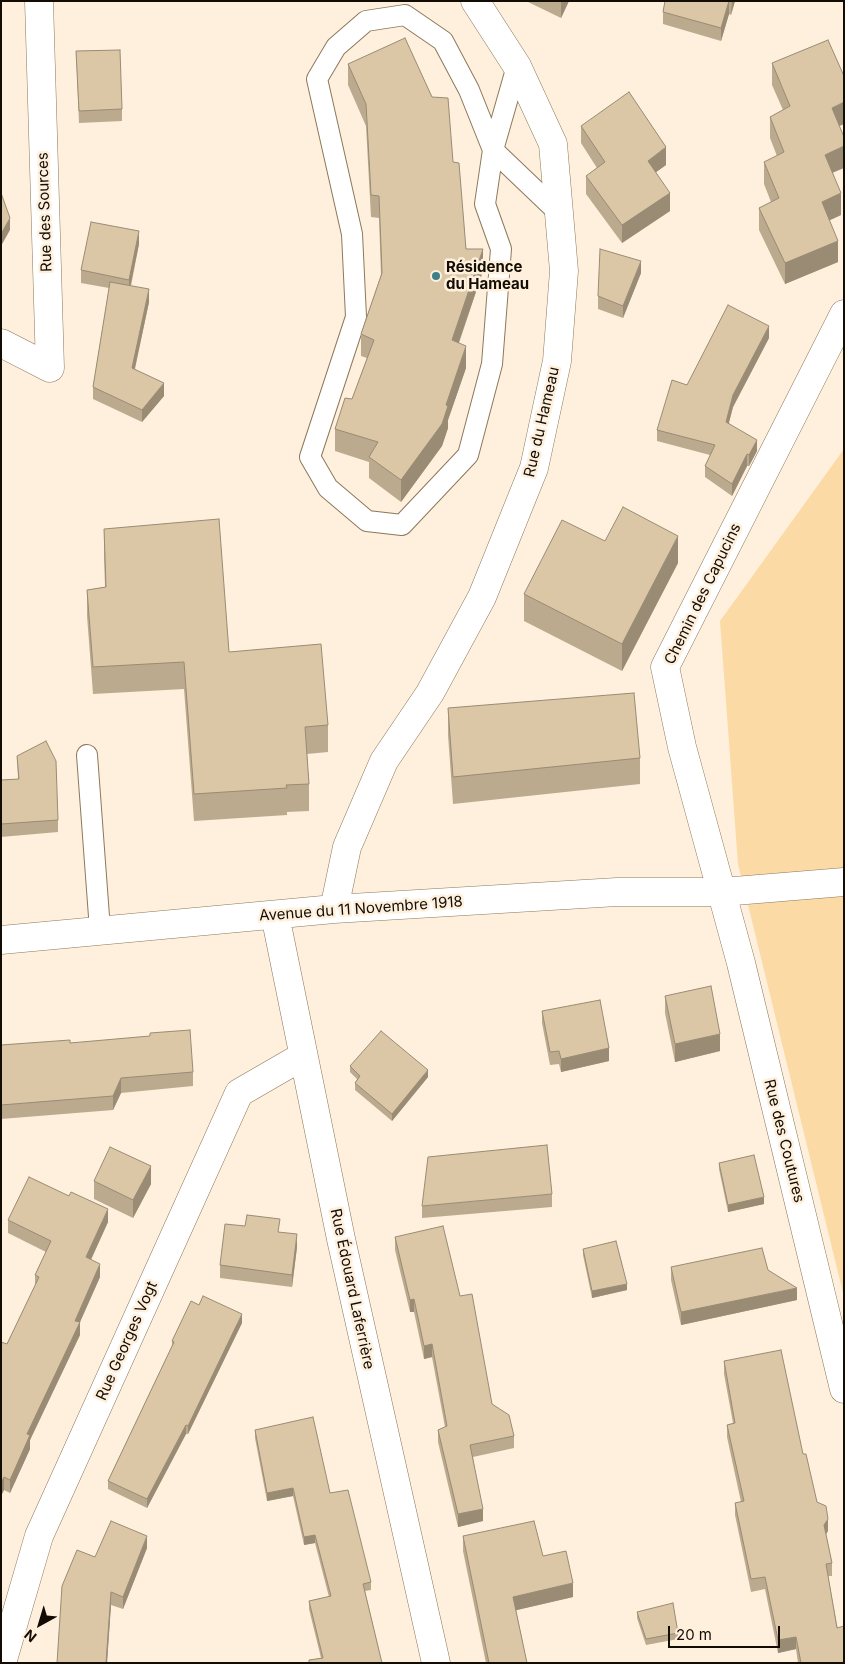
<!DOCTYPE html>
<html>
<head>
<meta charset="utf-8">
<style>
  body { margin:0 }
  #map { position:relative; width:845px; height:1664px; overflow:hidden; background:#fef0dd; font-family:Inter,sans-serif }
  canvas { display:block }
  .frame { position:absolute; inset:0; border:2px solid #130c03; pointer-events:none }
  .north { position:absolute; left:15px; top:1599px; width:50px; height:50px; -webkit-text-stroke:4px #fef0dd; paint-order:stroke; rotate:219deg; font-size:14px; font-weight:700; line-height:20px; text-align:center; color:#130c03 }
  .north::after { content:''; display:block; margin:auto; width:18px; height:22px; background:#130c03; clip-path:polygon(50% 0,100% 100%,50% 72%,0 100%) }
  .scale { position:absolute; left:668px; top:1626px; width:112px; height:22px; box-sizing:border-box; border:2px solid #130c03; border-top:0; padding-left:6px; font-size:15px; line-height:18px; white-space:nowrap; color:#130c03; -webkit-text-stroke:4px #fef0dd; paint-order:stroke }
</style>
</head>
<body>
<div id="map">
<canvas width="845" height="1664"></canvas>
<div class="frame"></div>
<div class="north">N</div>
<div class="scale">20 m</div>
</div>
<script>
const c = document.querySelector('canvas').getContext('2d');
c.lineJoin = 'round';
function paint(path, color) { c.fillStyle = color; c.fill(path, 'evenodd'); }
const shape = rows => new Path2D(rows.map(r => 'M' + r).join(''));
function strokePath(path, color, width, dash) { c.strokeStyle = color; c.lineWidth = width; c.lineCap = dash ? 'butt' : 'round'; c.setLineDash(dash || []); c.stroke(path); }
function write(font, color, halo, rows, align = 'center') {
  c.font = font + ' Inter,sans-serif'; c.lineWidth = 5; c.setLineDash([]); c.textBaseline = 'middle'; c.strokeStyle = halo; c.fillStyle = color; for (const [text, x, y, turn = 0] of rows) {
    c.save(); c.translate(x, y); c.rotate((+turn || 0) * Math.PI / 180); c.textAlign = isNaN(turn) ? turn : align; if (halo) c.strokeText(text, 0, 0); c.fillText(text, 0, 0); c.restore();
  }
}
const green = shape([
  [844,449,844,1297,738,864,720,621]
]);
const lane = shape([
  [405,15,443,41,469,90,493,150,485,204,501,249,492,364,468,455,402,525,367,521,328,488,310,457,356,317,352,234,317,79,336,47,366,21,405,15],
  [517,66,493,150,559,213],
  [87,755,100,930]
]);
const street = shape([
  [844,314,665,667,682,747,741,963,844,1389],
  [1,343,50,368,39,1],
  [334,909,347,847,384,761,430,693,482,597,534,468,557,361,564,271,553,144,517,66,475,1],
  [275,915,341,1239,436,1663],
  [1,940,334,909,617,892,722,892,844,882],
  [2,1663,39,1536,239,1093,303,1056]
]);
const wall = shape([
  [526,1,569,1,561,18],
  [665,1,735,1,731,15,729,14,721,41,663,24,663,12],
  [76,51,122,109,122,121,79,123],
  [772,63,844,124,839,126,833,173,841,215,829,220,838,262,785,284,759,230,759,208,771,202,764,184,764,162,777,156,770,138,770,117,783,110,772,85],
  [348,64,453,162,466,249,483,271,459,343,466,368,448,420,448,428,442,446,401,502,369,478,369,462,335,451,335,429,352,399,367,358,361,356,361,334,381,275,379,218,371,217,366,126,348,85],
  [581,126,666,165,656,172,670,211,622,243,586,194,586,176,597,168,581,143],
  [139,244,131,286,149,302,135,369,164,396,142,422,93,399,93,387,109,288,81,283,81,270],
  [641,273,623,318,598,309,598,296],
  [769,338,733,407,729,423,757,451,749,466,747,466,732,496,705,477,705,466,710,455,657,441,657,430,687,385],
  [104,529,229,652,328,725,328,752,307,754,309,784,309,811,287,812,287,815,194,821,184,689,93,694,87,616,87,590,105,587,104,556],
  [605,541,678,563,622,671,524,621,524,594],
  [448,708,640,758,640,784,453,804,448,735],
  [17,756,58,820,58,832,1,837,1,780,18,779],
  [665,996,720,1051,675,1062,665,1013],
  [542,1011,609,1061,561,1072,559,1064,550,1065,542,1023],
  [70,1043,193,1072,193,1086,121,1093,113,1110,1,1119,1,1045],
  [350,1066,428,1077,392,1121,355,1090,355,1083,357,1079,350,1072],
  [719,1163,764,1204,728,1212,719,1169],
  [94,1181,151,1184,133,1218,94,1199],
  [552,1194,552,1207,422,1218,422,1206],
  [8,1220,108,1222,91,1260,100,1277,80,1322,80,1335,30,1440,30,1449,10,1493,4,1490,1,1496,7,1344,35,1286,35,1275,46,1252,8,1233],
  [280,1232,297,1247,292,1287,220,1278,220,1265],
  [395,1237,460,1296,492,1404,514,1436,514,1448,473,1457,483,1521,458,1527,438,1442,438,1430,445,1427,432,1357,424,1359,414,1312,410,1312,395,1250],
  [583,1249,627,1290,592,1298,583,1255],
  [671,1267,797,1300,681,1325,671,1280],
  [242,1323,188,1434,186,1434,147,1508,108,1489,108,1481,172,1346,172,1341],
  [724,1361,803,1454,817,1502,828,1531,826,1534,832,1563,832,1576,828,1576,844,1663,798,1663,796,1649,778,1653,765,1589,751,1592,735,1515,735,1503,741,1502,727,1437,727,1425,733,1423,724,1374],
  [255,1430,330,1493,371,1582,371,1590,365,1591,382,1663,309,1663,309,1660,321,1658,309,1609,309,1601,329,1597,315,1543,304,1545,293,1496,267,1501,255,1438],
  [463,1536,543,1556,573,1597,516,1610,527,1663,486,1663,463,1551],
  [147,1548,123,1609,111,1605,107,1663,57,1663,95,1557],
  [637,1612,678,1633,678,1639,646,1645,637,1618]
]);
const shadedWall = shape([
  [561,1,569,1,561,18],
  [729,1,729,14,721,41,721,28],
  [732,1,735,1,731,15],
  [844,102,844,124,832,129,832,108],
  [844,146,844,168,825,176,825,155],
  [666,147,666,165,648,178,648,161],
  [670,193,670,211,622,243,622,225],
  [841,193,841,215,822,224,822,202],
  [10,218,10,230,1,246,1,234],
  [139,231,139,244,129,292,129,280],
  [838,241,838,262,785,284,785,263],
  [483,249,483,271,452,362,452,340],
  [641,261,641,273,623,318,623,306],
  [149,289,149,302,132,381,132,368],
  [769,326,769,338,733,407,726,433,726,422,733,395],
  [466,346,466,368,448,420,448,428,442,446,401,502,401,480,446,405],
  [164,383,164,396,142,422,142,410],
  [757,440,757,451,749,466,749,455],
  [747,454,747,466,732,496,732,484],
  [678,536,678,563,622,671,622,644],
  [720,1034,720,1051,675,1062,675,1044],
  [609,1048,609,1061,561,1072,561,1059],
  [428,1070,428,1077,392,1121,392,1114],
  [121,1078,121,1093,113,1110,113,1096],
  [151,1166,151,1184,133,1218,133,1200],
  [764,1197,764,1204,728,1212,728,1205],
  [108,1209,108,1222,86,1270,86,1257],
  [297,1234,297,1247,292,1287,292,1275],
  [100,1264,100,1277,80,1322,80,1335,30,1440,30,1449,10,1493,10,1480,27,1434,75,1321],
  [627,1284,627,1290,592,1298,592,1291],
  [797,1288,797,1300,681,1325,681,1312],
  [414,1299,414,1312,410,1312,410,1300],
  [242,1314,242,1323,188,1434,188,1426],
  [432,1344,432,1357,424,1359,424,1346],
  [186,1425,186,1434,147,1508,147,1499],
  [4,1477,4,1490,1,1496,1,1483],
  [293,1488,293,1496,267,1501,267,1493],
  [483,1509,483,1521,458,1527,458,1514],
  [828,1519,828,1531,824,1537,824,1525],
  [315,1535,315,1543,304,1545,304,1537],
  [147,1536,147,1548,123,1609,123,1597],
  [573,1583,573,1597,513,1611,513,1597],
  [111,1592,111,1605,107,1663,106,1663],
  [796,1637,796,1649,778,1653,778,1640]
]);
const building = shape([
  [665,1,732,1,731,2,729,1,721,28,663,12,665,1],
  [405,38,432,97,448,98,453,162,459,163,466,249,483,249,452,340,466,346,446,405,448,406,442,424,401,480,369,457,378,442,335,429,345,398,352,399,374,340,361,334,382,273,379,196,371,195,366,104,348,64,405,38],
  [828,40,844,76,844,102,832,108,844,137,844,146,825,155,841,193,822,202,838,241,785,263,759,208,779,198,764,162,784,152,770,117,790,106,772,63,828,40],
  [120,50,122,109,79,111,76,51,120,50],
  [629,92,666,147,648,161,670,193,622,225,586,176,605,162,581,126,629,92],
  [1,193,10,218,1,234,1,193],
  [91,222,139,231,129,280,81,270,91,222],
  [600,249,641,261,623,306,598,296,600,249],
  [110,282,149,289,132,368,164,383,142,410,93,387,110,282],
  [728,305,769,326,733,395,726,422,757,440,749,455,747,454,732,484,705,466,715,445,657,430,672,380,687,385,728,305],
  [623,507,678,536,622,644,524,594,562,520,605,541,623,507],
  [219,519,229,652,321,644,328,725,305,727,309,784,286,785,287,788,194,794,184,662,93,667,87,590,106,587,104,529,219,519],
  [634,693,640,758,453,777,448,708,634,693],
  [46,741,56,761,58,820,1,824,1,780,19,779,17,756,46,741],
  [711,986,720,1034,675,1044,665,996,711,986],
  [600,1000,609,1048,561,1059,559,1051,550,1052,542,1011,600,1000],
  [190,1030,193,1072,121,1078,113,1096,1,1105,1,1045,70,1040,70,1043,150,1036,150,1033,190,1030],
  [381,1031,428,1070,392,1114,355,1083,360,1076,350,1066,381,1031],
  [547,1145,552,1194,422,1206,428,1157,547,1145],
  [110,1147,151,1166,133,1200,94,1181,110,1147],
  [754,1155,764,1197,728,1205,719,1163,754,1155],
  [29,1177,69,1196,71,1192,108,1209,86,1257,100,1264,75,1321,80,1322,27,1434,30,1435,10,1480,4,1477,1,1483,1,1342,7,1344,39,1277,35,1275,51,1241,8,1220,29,1177],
  [247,1215,280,1219,278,1232,297,1234,292,1275,220,1265,225,1224,245,1226,247,1215],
  [443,1226,460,1296,472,1294,492,1404,509,1415,514,1436,470,1445,483,1509,458,1514,438,1430,447,1426,432,1344,424,1346,414,1299,410,1300,395,1237,443,1226],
  [616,1241,627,1284,592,1291,583,1249,616,1241],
  [762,1248,768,1270,797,1288,681,1312,671,1267,762,1248],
  [203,1296,242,1314,188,1426,186,1425,147,1499,108,1481,174,1342,172,1341,191,1301,199,1305,203,1296],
  [781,1350,803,1454,806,1454,817,1502,826,1506,828,1519,824,1525,832,1563,826,1564,837,1628,844,1626,844,1663,801,1663,796,1637,778,1640,765,1577,751,1579,735,1503,744,1501,727,1425,735,1423,724,1361,781,1350],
  [313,1417,330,1493,348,1490,371,1582,363,1584,382,1663,309,1663,309,1660,323,1658,309,1601,331,1596,315,1535,304,1537,293,1488,267,1493,255,1430,313,1417],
  [111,1521,147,1536,123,1597,111,1592,106,1663,57,1663,62,1586,77,1550,95,1557,111,1521],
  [534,1521,543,1556,566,1551,573,1583,513,1597,527,1663,489,1663,463,1536,534,1521],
  [673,1603,678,1633,646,1639,637,1612,673,1603]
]);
const markers = [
  [436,276,5,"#3a818b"]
];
const streetNames = [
  ["Rue des Sources",45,212,-92],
  ["Rue du Hameau",542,422,-77],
  ["Chemin des Capucins",703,594,-64],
  ["Avenue du 11 Novembre 1918",361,909,-4],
  ["Rue des Coutures",784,1141,76],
  ["Rue Édouard Laferrière",352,1289,78],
  ["Rue Georges Vogt",127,1341,-66]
];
const poiNames = [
  ["Résidence",446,267],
  ["du Hameau",446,284]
];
paint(green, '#fbdaa6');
strokePath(lane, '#8c785b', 22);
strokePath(street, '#8c785b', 29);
strokePath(lane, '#fff', 20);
strokePath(street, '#fff', 28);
paint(wall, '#bcaa8f');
paint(shadedWall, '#998b74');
paint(building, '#dbc6a6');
strokePath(building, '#998b74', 1);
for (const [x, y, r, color] of markers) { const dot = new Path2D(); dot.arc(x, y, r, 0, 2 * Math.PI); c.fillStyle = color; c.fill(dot); strokePath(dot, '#fef0dd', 2); }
write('15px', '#130c03', '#fef0dd', streetNames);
write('bold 15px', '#130c03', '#fef0dd', poiNames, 'left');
</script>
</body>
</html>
